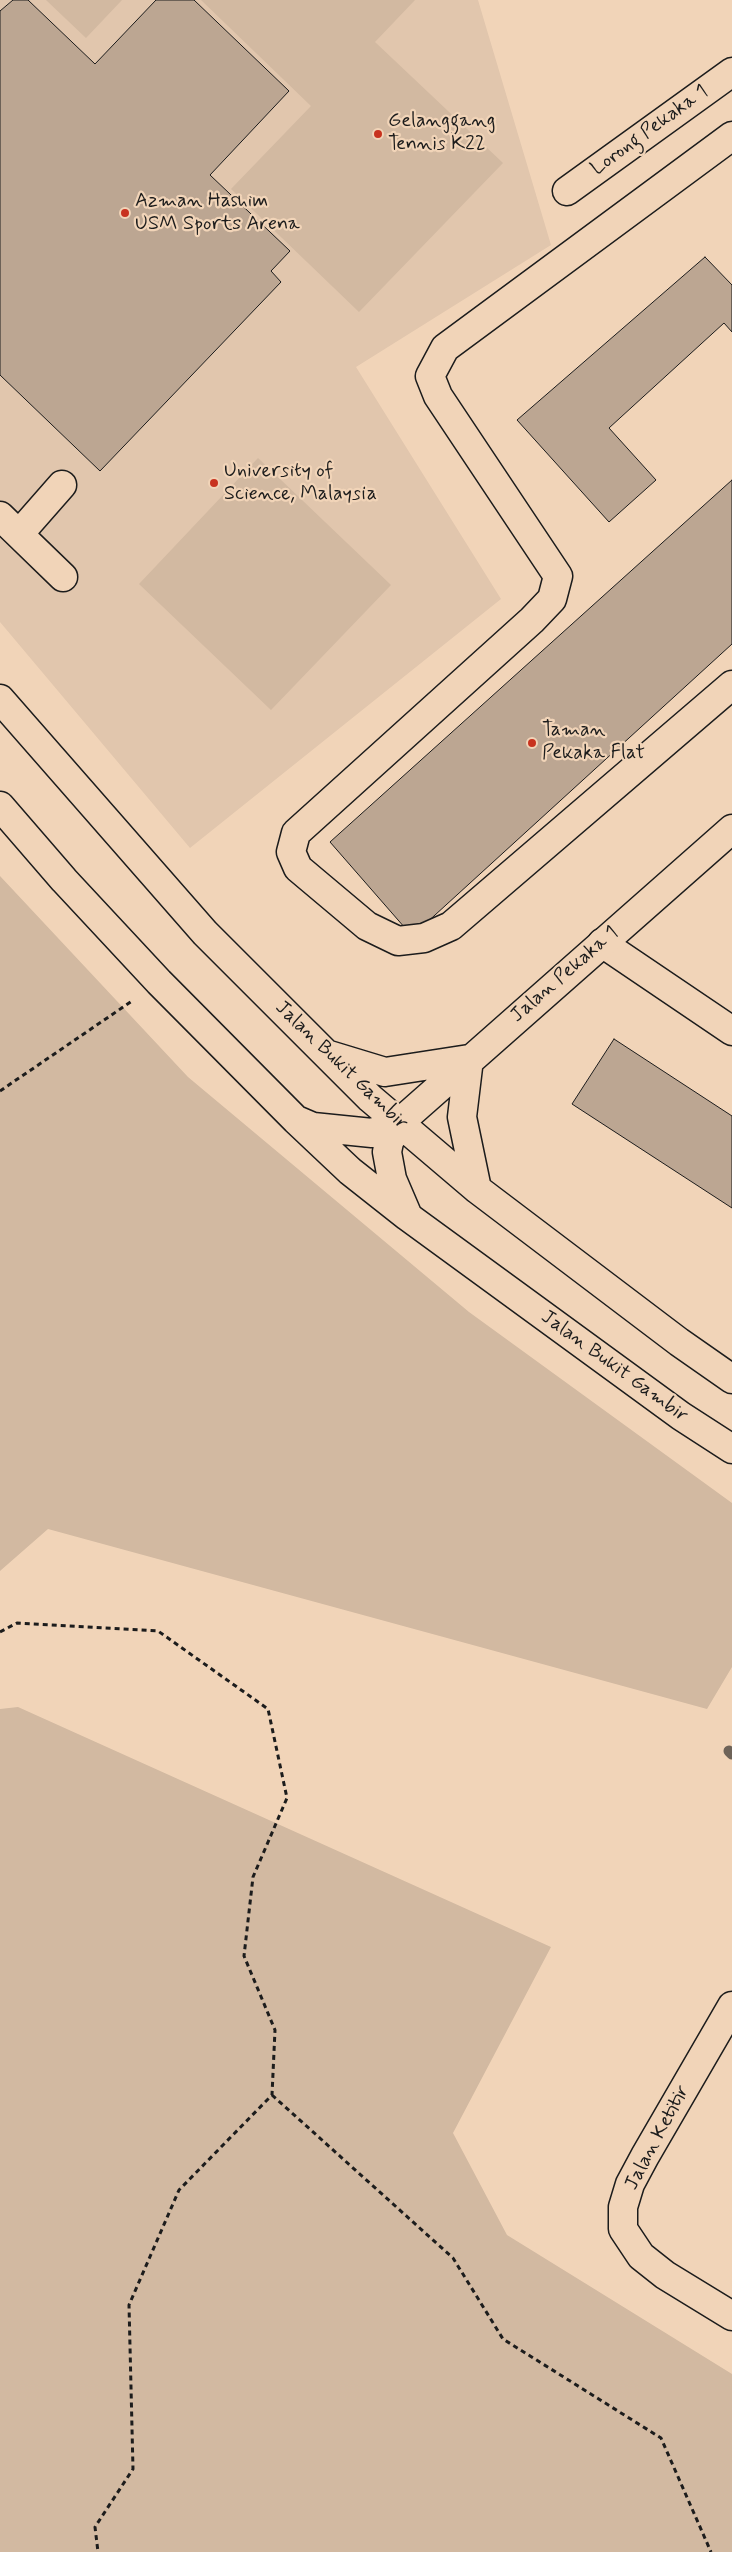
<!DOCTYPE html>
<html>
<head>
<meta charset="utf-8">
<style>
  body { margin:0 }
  canvas { display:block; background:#f1d4b8 }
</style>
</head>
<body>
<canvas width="732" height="2552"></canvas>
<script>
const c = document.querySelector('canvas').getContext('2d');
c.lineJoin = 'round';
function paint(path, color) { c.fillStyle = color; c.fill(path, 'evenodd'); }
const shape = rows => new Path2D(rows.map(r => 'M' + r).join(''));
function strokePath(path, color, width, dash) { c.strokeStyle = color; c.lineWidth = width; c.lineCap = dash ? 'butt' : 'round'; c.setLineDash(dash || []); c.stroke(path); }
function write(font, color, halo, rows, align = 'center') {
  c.font = font + ' Mynerve,sans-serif'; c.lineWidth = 4.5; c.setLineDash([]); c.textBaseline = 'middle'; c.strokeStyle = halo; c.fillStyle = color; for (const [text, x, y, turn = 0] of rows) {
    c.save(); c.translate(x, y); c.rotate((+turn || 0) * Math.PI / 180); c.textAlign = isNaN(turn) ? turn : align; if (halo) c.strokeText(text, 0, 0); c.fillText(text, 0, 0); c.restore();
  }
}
const built = shape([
  [0,0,478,0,551,245,356,367,501,599,190,848,0,622]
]);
const green = shape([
  [46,0,122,0,86,38],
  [201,0,415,0,375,42,503,163,359,312,231,189,311,106],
  [258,458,391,585,271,710,139,584],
  [0,876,188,1077,469,1312,732,1503,732,1667,707,1709,48,1529,0,1571],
  [18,1707,551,1947,453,2133,507,2235,732,2374,732,2552,0,2552,0,1709]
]);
const stream = shape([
  [729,1751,732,1754]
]);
const building = shape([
  [13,0,28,0,95,64,156,0,194,0,289,91,210,175,290,251,271,271,281,282,100,471,0,375,0,11,13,0],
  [705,257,732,285,732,332,724,323,609,428,656,480,609,522,517,420,705,257],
  [732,480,732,644,412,936,330,842,732,480],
  [614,1039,732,1116,732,1208,572,1104,614,1039]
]);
const path = shape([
  [0,1091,132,1001],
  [0,1632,17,1623,158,1631,268,1709,287,1798,253,1877,244,1956,275,2030,272,2095,179,2190,129,2305,133,2469,95,2527,98,2552],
  [272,2095,453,2258,503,2339,661,2438,711,2552]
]);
const minor = shape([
  [732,136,445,348,430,376,438,396,558,576,552,599,532,620,296,833,291,852,298,868,367,926,398,941,424,938,451,926,732,685],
  [567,191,732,72],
  [0,516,63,577],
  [19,534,62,485],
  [602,943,732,1031],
  [732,2006,645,2156,630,2184,623,2207,623,2229,641,2256,665,2275,732,2316]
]);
const major = shape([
  [0,699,205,933,370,1098,477,1189,679,1342,732,1379],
  [0,806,64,880,159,982,296,1120,350,1171,407,1216,681,1416,732,1449],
  [329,1055,385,1072,469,1059],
  [469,1059,462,1117,477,1189],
  [299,1121,313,1127,372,1133,399,1123],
  [407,1214,392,1179,387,1152,389,1142,399,1123,732,829]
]);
const markers = [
  [378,134,5,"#c8321e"],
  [125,213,5,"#c8321e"],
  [214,483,5,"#c8321e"],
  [532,743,5,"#c8321e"]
];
const poiNames = [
  ["Gelanggang",388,122],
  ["Tennis K22",388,145],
  ["Azman Hashim",135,202],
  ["USM Sports Arena",135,225],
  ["University of",224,472],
  ["Science, Malaysia",224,495],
  ["Taman",542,731],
  ["Pekaka Flat",542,754]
];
const streetNames = [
  ["Lorong Pekaka 1",650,131,-36],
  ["Jalan Pekaka 1",565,975,-41],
  ["Jalan Bukit Gambir",341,1066,44],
  ["Jalan Bukit Gambir",614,1367,36],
  ["Jalan Ketitir",658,2138,-62]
];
paint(built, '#e1c6ad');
paint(green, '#d2b9a1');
strokePath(stream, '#6e6358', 11);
paint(building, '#bca692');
strokePath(building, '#1c1c1c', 1);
strokePath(minor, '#1c1c1c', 31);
strokePath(major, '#1c1c1c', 31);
strokePath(path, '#1c1c1c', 3, [5, 4]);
strokePath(minor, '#f1d4b8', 28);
strokePath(major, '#f1d4b8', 28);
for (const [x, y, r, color] of markers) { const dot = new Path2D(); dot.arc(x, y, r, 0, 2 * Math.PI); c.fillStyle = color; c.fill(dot); strokePath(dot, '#f1d4b8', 2); }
write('20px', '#1c1c1c', '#f1d4b8', poiNames, 'left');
write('20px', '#1c1c1c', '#f1d4b8', streetNames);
</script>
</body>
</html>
